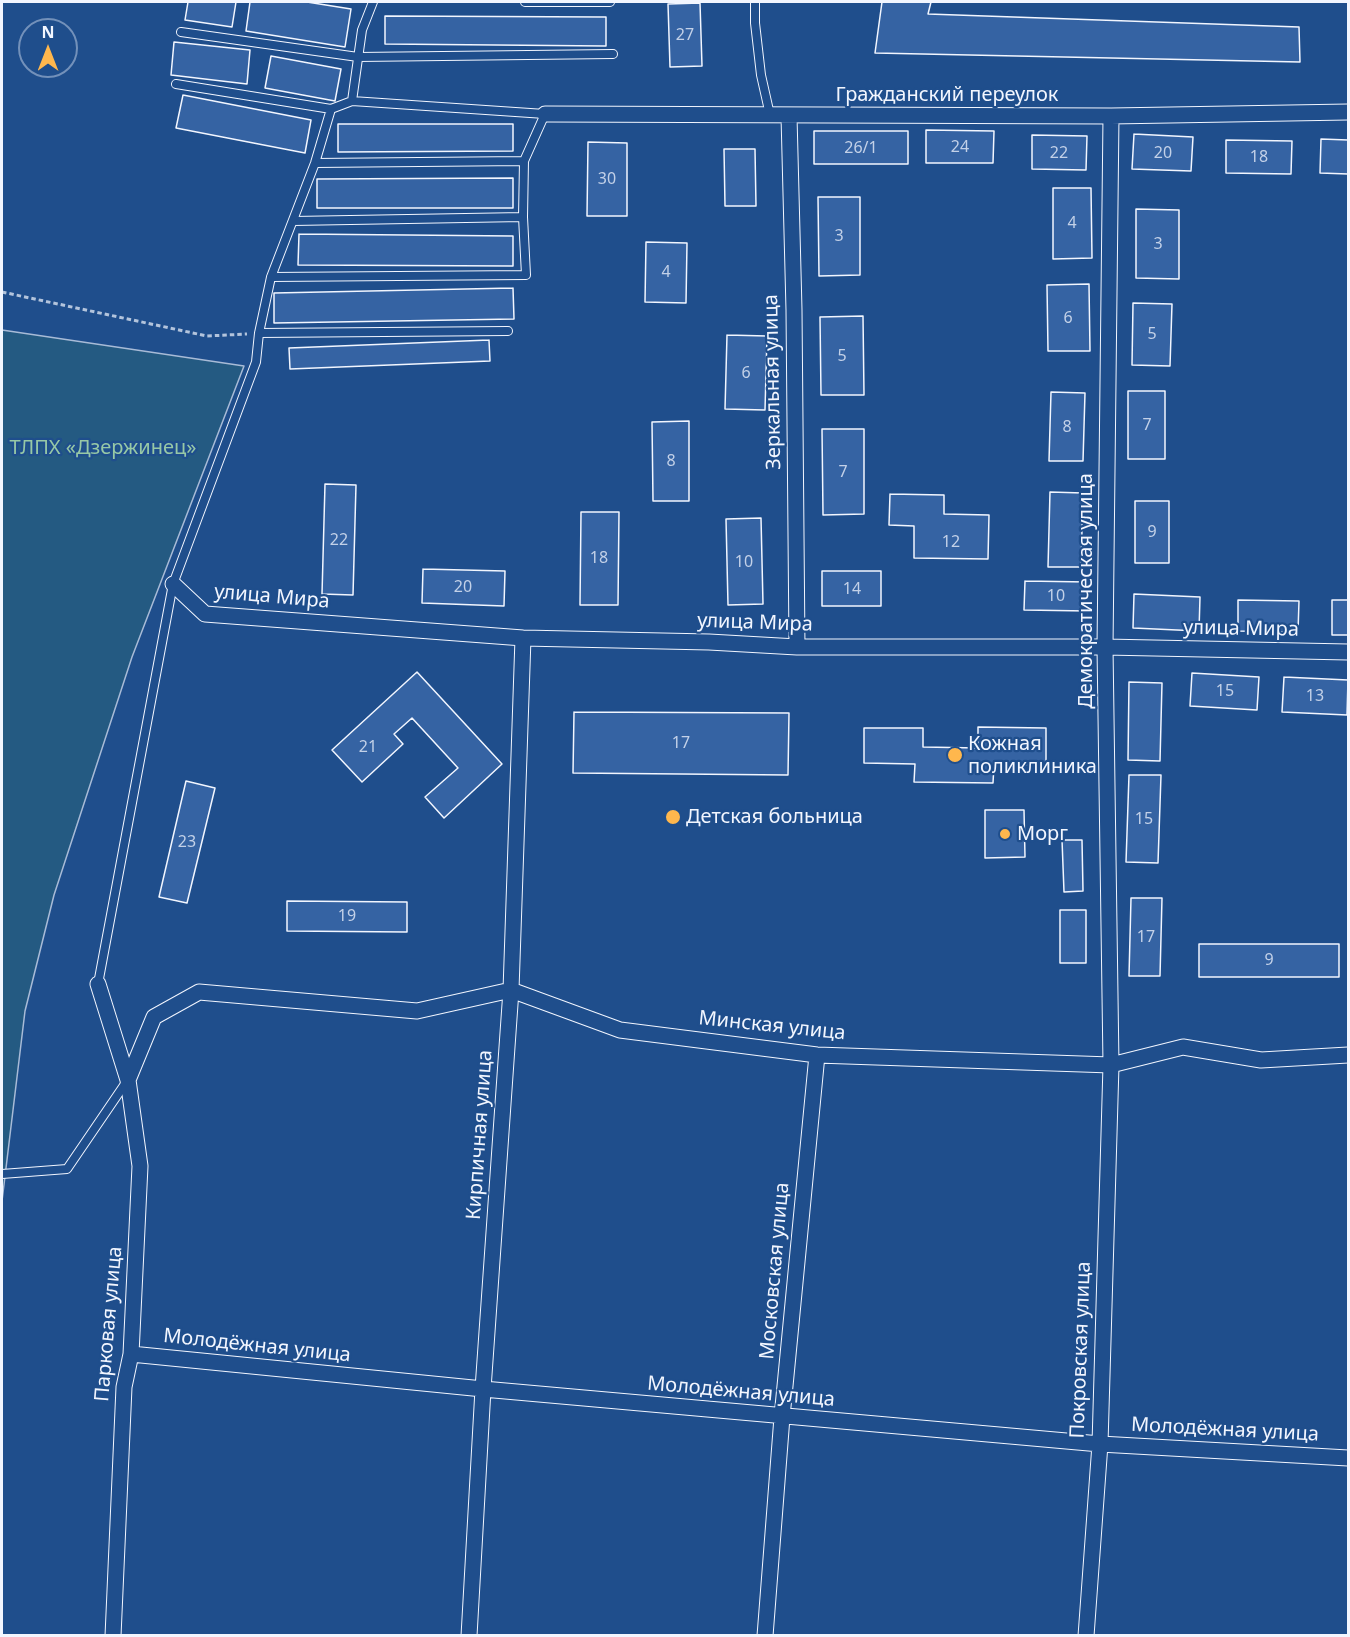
<!DOCTYPE html>
<html>
<head>
<meta charset="utf-8">
<style>
  body { margin:0 }
  #map { position:relative; width:1350px; height:1637px; overflow:hidden; background:#1f4e8c; font-family:"Noto Sans",sans-serif }
  canvas { display:block }
  .frame { position:absolute; inset:0; border:3px solid #f2f6ff; pointer-events:none }
  .north { position:absolute; left:18px; top:18px; width:60px; height:60px; box-sizing:border-box; background:#1f4e8c; border:2px solid #7391ba; border-radius:50%; rotate:0deg; font-size:16px; font-weight:700; line-height:24px; text-align:center; color:#f2f6ff }
  .north::after { content:''; display:block; margin:auto; width:21px; height:27px; background:#ffb74d; clip-path:polygon(50% 0,100% 100%,50% 72%,0 100%) }
</style>
</head>
<body>
<div id="map">
<canvas width="1350" height="1637"></canvas>
<div class="frame"></div>
<div class="north">N</div>
</div>
<script>
const c = document.querySelector('canvas').getContext('2d');
c.lineJoin = 'round';
function paint(path, color) { c.fillStyle = color; c.fill(path, 'evenodd'); }
const shape = rows => new Path2D(rows.map(r => 'M' + r).join(''));
function strokePath(path, color, width, dash) { c.strokeStyle = color; c.lineWidth = width; c.lineCap = dash ? 'butt' : 'round'; c.setLineDash(dash || []); c.stroke(path); }
function write(font, color, halo, rows, align = 'center') {
  c.font = font + ' "Noto Sans",sans-serif'; c.lineWidth = 4.5; c.setLineDash([]); c.textBaseline = 'middle'; c.strokeStyle = halo; c.fillStyle = color; for (const [text, x, y, turn = 0] of rows) {
    c.save(); c.translate(x, y); c.rotate((+turn || 0) * Math.PI / 180); c.textAlign = isNaN(turn) ? turn : align; if (halo) c.strokeText(text, 0, 0); c.fillText(text, 0, 0); c.restore();
  }
}
const green = shape([
  [2,330,244,366,132,657,54,895,25,1011,2,1201,2,330]
]);
const building = shape([
  [188,2,236,2,232,27,185,20,188,2],
  [250,2,307,2,351,9,345,47,246,31,250,2],
  [882,2,931,2,928,14,1299,27,1300,62,875,53,882,2],
  [700,3,702,66,670,67,668,4,700,3],
  [385,16,606,17,606,46,385,44,385,16],
  [174,42,250,50,247,84,171,75,174,42],
  [271,56,341,69,335,101,265,88,271,56],
  [183,95,311,120,305,153,176,128,183,95],
  [338,124,513,124,513,151,338,152,338,124],
  [926,130,994,131,993,163,926,163,926,130],
  [814,131,908,131,908,164,814,164,814,131],
  [1134,134,1193,137,1191,171,1132,169,1134,134],
  [1032,135,1087,136,1086,170,1032,169,1032,135],
  [1321,139,1348,140,1348,174,1320,173,1321,139],
  [1226,140,1292,141,1291,174,1226,173,1226,140],
  [588,142,627,143,627,216,587,216,588,142],
  [724,149,755,149,756,206,725,206,724,149],
  [513,178,513,208,317,208,317,179,513,178],
  [1053,188,1091,188,1092,258,1053,259,1053,188],
  [818,197,860,197,860,275,819,276,818,197],
  [1136,209,1179,210,1179,279,1136,278,1136,209],
  [299,234,513,236,513,266,298,265,299,234],
  [646,242,687,243,686,303,645,302,646,242],
  [1089,284,1090,351,1048,351,1047,285,1089,284],
  [513,288,514,319,274,323,274,293,513,288],
  [1133,303,1172,304,1170,366,1132,365,1133,303],
  [863,316,864,395,821,395,820,317,863,316],
  [727,335,767,336,765,410,725,409,727,335],
  [489,340,490,361,290,369,289,348,489,340],
  [1128,391,1165,391,1165,459,1128,459,1128,391],
  [1051,392,1085,393,1083,461,1049,461,1051,392],
  [689,421,689,501,653,501,652,422,689,421],
  [822,429,864,429,864,514,823,515,822,429],
  [325,484,356,485,353,595,322,594,325,484],
  [1050,492,1083,493,1081,567,1048,567,1050,492],
  [890,494,944,495,944,514,989,515,988,559,914,558,914,526,889,525,890,494],
  [1135,501,1169,501,1169,563,1135,563,1135,501],
  [581,512,619,512,618,605,580,605,581,512],
  [761,518,763,604,728,605,726,519,761,518],
  [423,569,505,571,504,606,422,603,423,569],
  [822,571,881,571,881,606,822,606,822,571],
  [1025,581,1088,582,1088,611,1024,610,1025,581],
  [1134,594,1200,597,1199,631,1133,628,1134,594],
  [1238,600,1299,601,1298,632,1238,631,1238,600],
  [1332,600,1348,600,1348,635,1332,635,1332,600],
  [417,672,502,764,444,818,425,797,458,768,412,718,394,734,403,744,362,782,332,750,417,672],
  [1192,673,1259,677,1257,710,1190,706,1192,673],
  [1284,677,1348,680,1347,715,1282,712,1284,677],
  [1129,682,1162,683,1160,761,1128,760,1129,682],
  [574,712,789,713,788,775,573,773,574,712],
  [978,727,1046,728,1046,765,994,765,993,783,914,782,915,764,864,763,864,728,923,728,923,747,978,748,978,727],
  [1129,775,1161,775,1158,863,1126,862,1129,775],
  [186,781,215,788,187,903,159,897,186,781],
  [985,810,1024,810,1025,857,985,858,985,810],
  [1062,840,1082,840,1083,891,1064,892,1062,840],
  [1131,898,1162,898,1160,976,1129,976,1131,898],
  [287,901,407,902,407,932,287,931,287,901],
  [1060,910,1086,910,1086,963,1060,963,1060,910],
  [1199,944,1339,944,1339,977,1199,977,1199,944]
]);
const path = shape([
  [2,292,207,336,247,334]
]);
const service = shape([
  [525,2,610,2],
  [755,2,755,23,761,75,770,115],
  [181,32,358,57,613,54],
  [176,84,331,109],
  [315,163,524,161],
  [293,221,523,217],
  [271,277,526,275,523,217,524,161,545,114,352,101],
  [259,333,508,331],
  [98,984,173,584,256,362,259,333,271,277,315,163,331,109,352,101,362,30,373,2],
  [2,1174,67,1169,127,1081]
]);
const minor = shape([
  [545,114,1111,116,1348,112],
  [789,116,794,310,797,647],
  [173,584,205,614,523,638,709,642,797,647,1105,647,1348,652],
  [98,984,128,1080,140,1166,131,1354,124,1387,113,1636],
  [128,1080,154,1017,199,992,417,1011,511,990,620,1030,817,1055,1111,1065,1183,1047,1261,1060,1348,1055],
  [131,1354,483,1389,1100,1444,1348,1458],
  [469,1636,483,1389,511,990,523,638],
  [765,1636,782,1417,817,1055],
  [1086,1636,1100,1444,1111,1065,1105,647,1111,116]
]);
const markers = [
  [955,755,8,"#ffb74d"],
  [673,817,8,"#ffb74d"],
  [1005,834,6,"#ffb74d"]
];
const numberNames = [
  ["27",685,35],
  ["24",960,147],
  ["26/1",861,148],
  ["22",1059,153],
  ["20",1163,153],
  ["18",1259,157],
  ["30",607,179],
  ["4",1072,223],
  ["3",839,236],
  ["3",1158,244],
  ["4",666,272],
  ["6",1068,318],
  ["5",1152,334],
  ["5",842,356],
  ["6",746,373],
  ["7",1147,425],
  ["8",1067,427],
  ["8",671,461],
  ["7",843,472],
  ["9",1152,532],
  ["22",339,540],
  ["12",951,542],
  ["18",599,558],
  ["10",744,562],
  ["20",463,587],
  ["14",852,589],
  ["10",1056,596],
  ["15",1225,691],
  ["13",1315,696],
  ["17",681,743],
  ["21",368,747],
  ["15",1144,819],
  ["23",187,842],
  ["19",347,916],
  ["17",1146,937],
  ["9",1269,960]
];
const streetNames = [
  ["Гражданский переулок",947,95],
  ["Зеркальная улица",773,382,-91],
  ["Демократическая улица",1086,591,-90],
  ["улица Мира",272,597,5],
  ["улица Мира",755,623,2],
  ["улица Мира",1241,629,1],
  ["Минская улица",772,1026,6],
  ["Кирпичная улица",480,1135,-86],
  ["Московская улица",775,1271,-85],
  ["Парковая улица",109,1324,-85],
  ["Молодёжная улица",257,1346,6],
  ["Покровская улица",1081,1350,-88],
  ["Молодёжная улица",741,1392,5],
  ["Молодёжная улица",1225,1430,3]
];
const parkNames = [
  ["ТЛПХ «Дзержинец»",103,448]
];
const poiNames = [
  ["Кожная",968,744],
  ["поликлиника",968,767],
  ["Детская больница",686,817],
  ["Морг",1017,834]
];
paint(green, '#245a82');
strokePath(green, '#a8bbd7', 1.5);
paint(building, '#3563a3');
strokePath(building, '#f2f6ff', 1.5);
strokePath(service, '#f2f6ff', 10);
strokePath(minor, '#f2f6ff', 17);
strokePath(path, '#b3c4dc', 3, [4.5, 3]);
strokePath(service, '#1f4e8c', 8);
strokePath(minor, '#1f4e8c', 15);
for (const [x, y, r, color] of markers) { const dot = new Path2D(); dot.arc(x, y, r, 0, 2 * Math.PI); c.fillStyle = color; c.fill(dot); strokePath(dot, '#1f4e8c', 2); }
write('16px', '#c3d1e8', null, numberNames);
write('20px', '#f2f6ff', '#1f4e8c', streetNames);
write('20px', '#97c8a6', '#1f4e8c', parkNames);
write('20px', '#f2f6ff', '#1f4e8c', poiNames, 'left');
</script>
</body>
</html>
